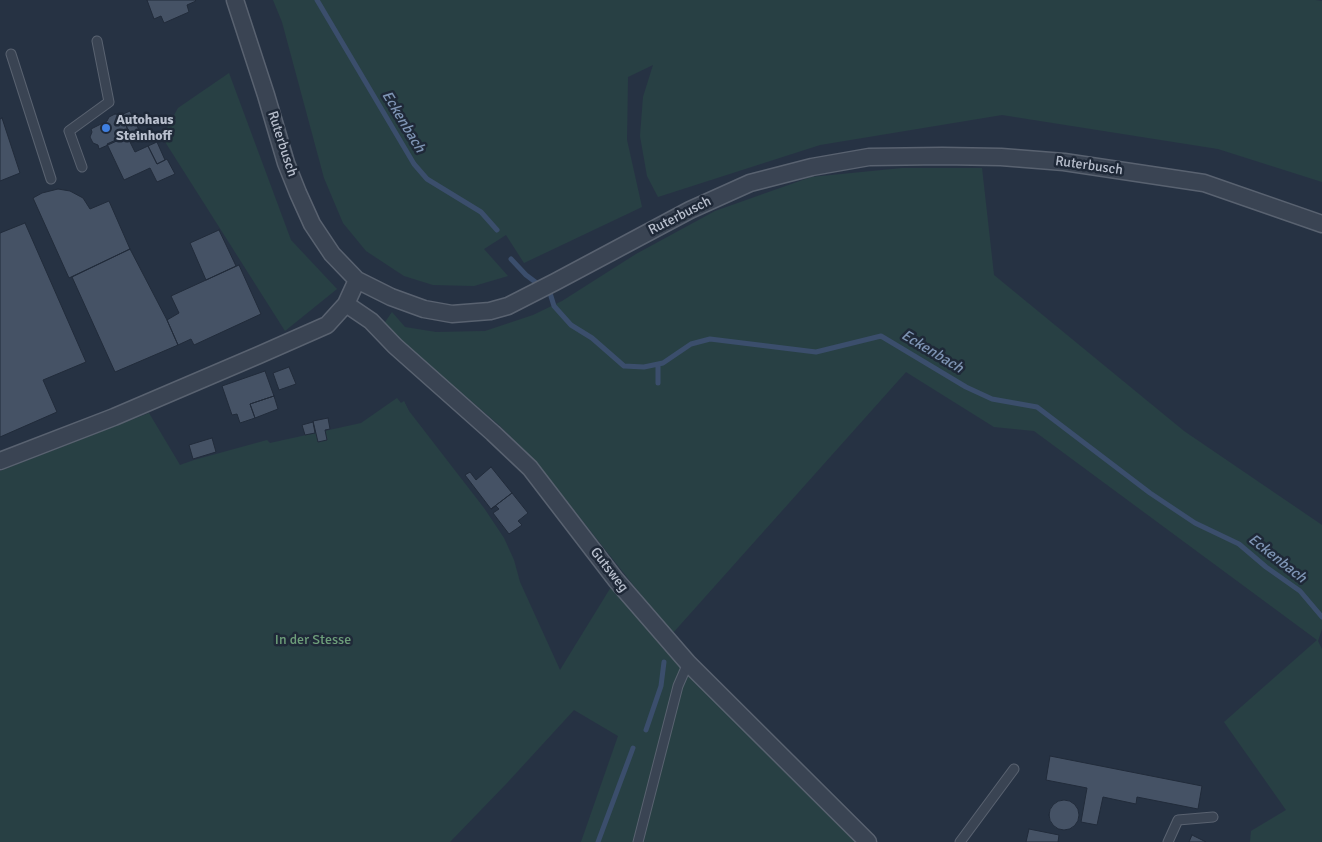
<!DOCTYPE html>
<html>
<head>
<meta charset="utf-8">
<style>
  body { margin:0 }
  canvas { display:block; background:#263243 }
</style>
</head>
<body>
<canvas width="1322" height="842"></canvas>
<script>
const c = document.querySelector('canvas').getContext('2d');
c.lineJoin = 'round';
function paint(path, color) { c.fillStyle = color; c.fill(path, 'evenodd'); }
const shape = rows => new Path2D(rows.map(r => 'M' + r).join(''));
function strokePath(path, color, width, dash) { c.strokeStyle = color; c.lineWidth = width; c.lineCap = dash ? 'butt' : 'round'; c.setLineDash(dash || []); c.stroke(path); }
function write(font, color, halo, rows, align = 'center') {
  c.font = font + ' Signika,sans-serif'; c.lineWidth = 5; c.setLineDash([]); c.textBaseline = 'middle'; c.strokeStyle = halo; c.fillStyle = color; for (const [text, x, y, turn = 0] of rows) {
    c.save(); c.translate(x, y); c.rotate((+turn || 0) * Math.PI / 180); c.textAlign = isNaN(turn) ? turn : align; if (halo) c.strokeText(text, 0, 0); c.fillText(text, 0, 0); c.restore();
  }
}
const green = shape([
  [273,0,1315,0,1322,1,1322,182,1218,149,1002,115,820,145,658,197,647,176,640,136,643,97,653,65,628,77,627,140,642,207,524,263,506,235,484,249,508,276,474,286,433,285,404,276,366,251,343,223,324,178,282,22],
  [229,73,291,240,337,289,285,331,162,137,178,108],
  [902,168,982,168,994,275,1184,431,1322,525,1322,629,1318,641,1322,649,1322,842,1250,842,1251,831,1286,810,1224,722,1317,640,1034,431,994,427,906,372,672,634,536,462,499,425,383,325,392,312,405,327,436,332,485,331,533,315,562,301,636,254,715,211,811,177],
  [397,398,401,403,404,401,409,411,484,508,504,538,514,560,520,582,560,670,611,587,664,649,857,842,581,842,618,736,574,710,507,783,450,842,0,842,0,471,149,413,180,465,194,460,267,440,270,443,361,423]
]);
const stream = shape([
  [317,0,414,164,427,179,481,212,497,230],
  [511,259,526,275,550,293,554,306,571,325,592,338,624,366,644,367,663,363,691,344,710,339,816,352,881,336,966,387,992,399,1037,407,1150,493,1195,523,1239,544,1266,567,1300,591,1322,617],
  [658,383,658,364],
  [646,730,661,686,664,662],
  [598,842,633,748]
]);
const building = shape([
  [147,0,195,0,196,1,187,5,189,12,164,23,161,16,154,19,147,0],
  [130,111,139,130,130,135,125,123,126,118,122,117,121,115,130,111],
  [115,114,121,115,122,117,126,118,125,123,130,135,99,149,98,145,93,143,90,137,92,132,91,129,107,121,109,117,115,114],
  [2,118,20,173,0,181,0,119,2,118],
  [129,134,130,137,128,138,135,152,148,146,157,164,167,159,175,174,157,182,150,168,124,180,107,144,129,134],
  [157,142,165,160,157,164,148,146,157,142],
  [58,189,70,191,83,198,90,209,109,201,130,249,69,278,33,198,42,193,58,189],
  [25,223,86,362,43,380,57,412,0,437,0,233,25,223],
  [219,230,236,266,206,280,190,243,219,230],
  [130,249,167,320,178,345,115,372,72,277,130,249],
  [239,265,261,314,194,345,191,339,178,345,167,320,179,313,171,296,239,265],
  [289,367,296,384,279,390,273,373,289,367],
  [265,371,274,396,250,404,255,418,240,423,237,414,232,415,222,386,265,371],
  [274,396,278,409,255,418,250,404,274,396],
  [328,418,330,429,325,430,327,440,318,442,313,421,328,418],
  [313,422,315,433,305,435,302,425,313,422],
  [212,438,216,452,193,459,189,445,212,438],
  [491,467,512,493,491,509,465,475,470,472,476,480,491,467],
  [512,493,528,513,518,521,522,525,509,534,493,513,499,509,496,506,491,509,512,493],
  [1050,756,1202,786,1198,809,1137,797,1136,804,1103,797,1097,825,1081,822,1087,788,1046,780,1050,756],
  '1049 815a15 15 0 1 1 30 0a15 15 0 1 1-30 0Z',
  [1029,829,1059,835,1058,842,1026,842,1029,829],
  [1192,835,1206,842,1189,842,1192,835]
]);
const lane = shape([
  [11,54,51,179],
  [82,167,69,131,109,102,97,41],
  [638,842,678,686,688,663],
  [960,842,1014,769],
  [1168,842,1178,820,1213,817]
]);
const street = shape([
  [235,0,266,95,286,163,298,193,312,224,332,254,357,280,391,297,424,309,452,314,490,311,508,306,555,282,690,210,750,183,812,167,869,157,942,156,1001,157,1064,162,1204,183,1322,224],
  [346,304,371,321,395,346,493,433,530,468,616,580,688,663,868,842],
  [0,461,114,417,259,355,327,325,346,304,357,280]
]);
const markers = [
  [106,128,5,"#3f7fe0"]
];
const poiNames = [
  ["Autohaus",116,120],
  ["Steinhoff",116,136]
];
const streetNames = [
  ["Ruterbusch",282,144,72],
  ["Ruterbusch",1089,166,8],
  ["Ruterbusch",680,216,-27],
  ["Gutsweg",609,570,52]
];
const parkNames = [
  ["In der Stesse",313,640]
];
const waterNames = [
  ["Eckenbach",403,122,59],
  ["Eckenbach",932,352,31],
  ["Eckenbach",1277,559,38]
];
paint(green, '#284044');
strokePath(stream, '#3b4e6c', 5);
paint(building, '#455265');
strokePath(building, '#212b3a', 1);
strokePath(lane, '#596270', 11);
strokePath(street, '#596270', 19);
strokePath(lane, '#3a4453', 9);
strokePath(street, '#3a4453', 16);
for (const [x, y, r, color] of markers) { const dot = new Path2D(); dot.arc(x, y, r, 0, 2 * Math.PI); c.fillStyle = color; c.fill(dot); strokePath(dot, '#1f2938', 2); }
write('bold 14px', '#b8bfcd', '#1f2938', poiNames, 'left');
write('14px', '#b8bfcd', '#1f2938', streetNames);
write('14px', '#6e9e7a', '#1f2938', parkNames);
write('italic 15px', '#7e94b4', '#1f2938', waterNames);
</script>
</body>
</html>
